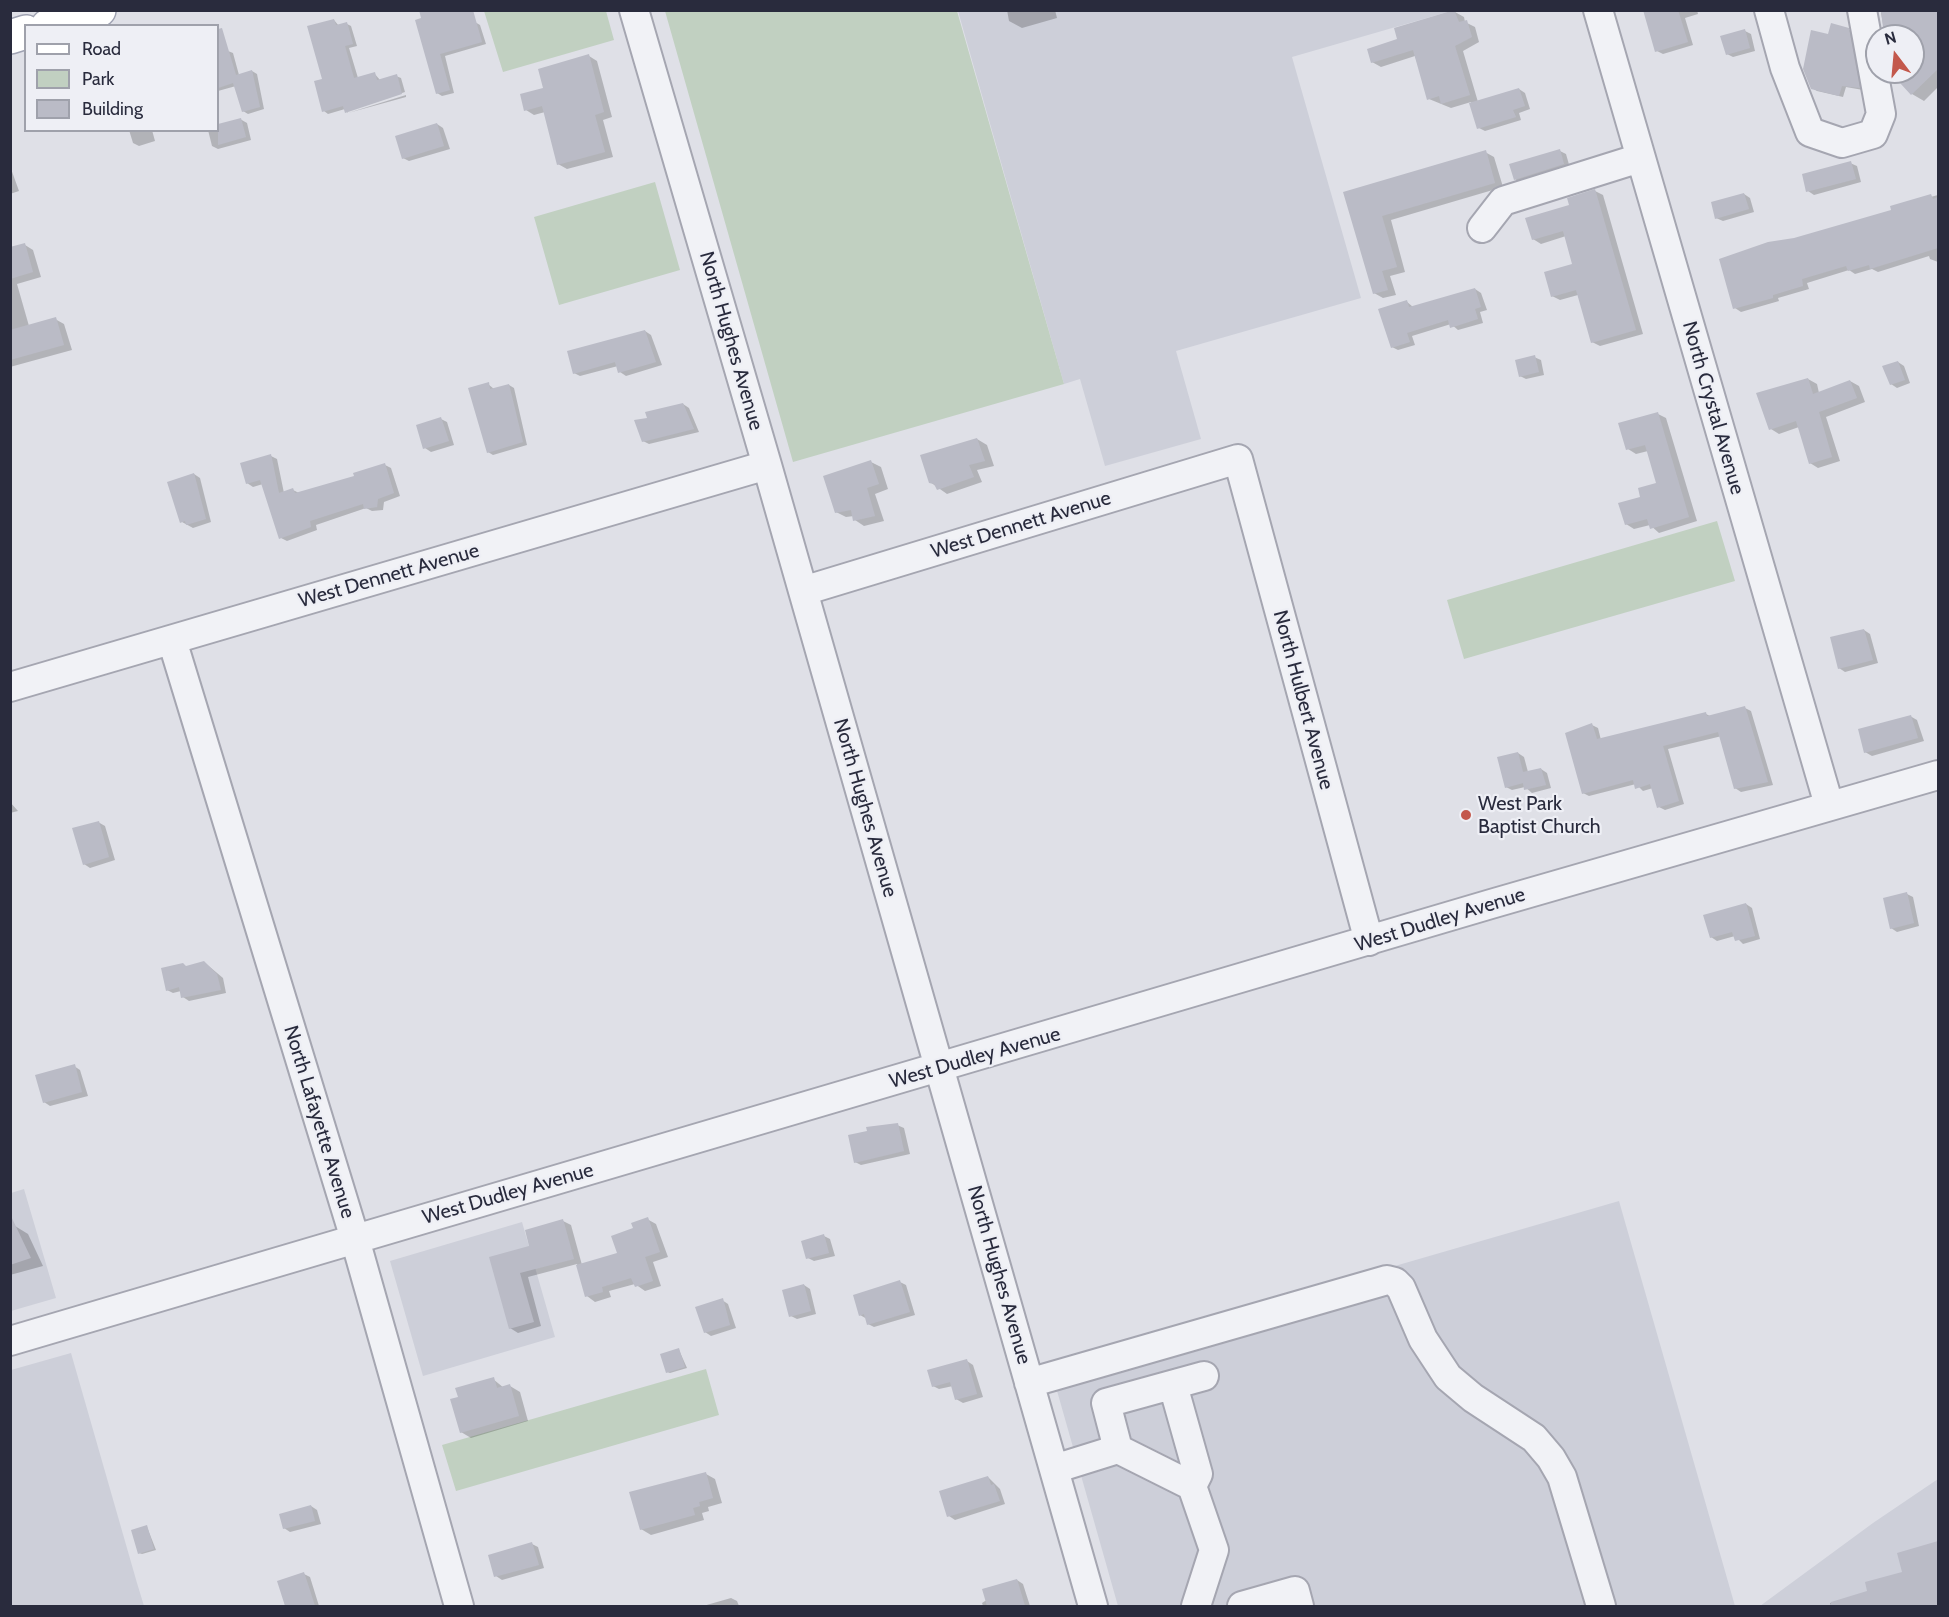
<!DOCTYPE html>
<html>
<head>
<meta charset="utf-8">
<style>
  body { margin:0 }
  #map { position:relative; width:1949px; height:1617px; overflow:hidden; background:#dfe0e7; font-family:Cabin,sans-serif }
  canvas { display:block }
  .frame { position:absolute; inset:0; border:12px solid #292b3d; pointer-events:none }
  .legend { position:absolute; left:24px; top:24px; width:195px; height:108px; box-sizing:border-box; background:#eeeff5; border:2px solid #9fa1ab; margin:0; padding:8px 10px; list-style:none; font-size:18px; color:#292b3d }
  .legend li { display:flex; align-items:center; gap:12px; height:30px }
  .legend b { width:30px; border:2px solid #9fa1ab }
  .north { position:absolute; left:1865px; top:24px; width:60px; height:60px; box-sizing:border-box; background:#eeeff5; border:2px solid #9fa1ab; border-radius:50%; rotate:344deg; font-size:16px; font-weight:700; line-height:24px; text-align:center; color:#292b3d }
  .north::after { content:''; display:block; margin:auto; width:21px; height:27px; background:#c3584c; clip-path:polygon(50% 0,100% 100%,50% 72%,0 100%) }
</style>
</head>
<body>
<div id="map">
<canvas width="1949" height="1617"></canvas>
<div class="frame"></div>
<ul class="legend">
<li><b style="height:8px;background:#fff"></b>Road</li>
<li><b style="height:16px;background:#c1d0c1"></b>Park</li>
<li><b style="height:16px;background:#babbc6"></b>Building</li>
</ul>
<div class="north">N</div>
</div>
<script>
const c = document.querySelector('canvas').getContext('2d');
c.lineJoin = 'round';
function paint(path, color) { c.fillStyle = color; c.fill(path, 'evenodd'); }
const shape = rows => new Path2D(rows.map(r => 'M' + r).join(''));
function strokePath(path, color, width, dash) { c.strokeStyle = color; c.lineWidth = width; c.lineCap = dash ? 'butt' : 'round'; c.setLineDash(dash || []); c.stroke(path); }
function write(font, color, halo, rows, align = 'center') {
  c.font = font + ' Cabin,sans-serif'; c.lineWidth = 4.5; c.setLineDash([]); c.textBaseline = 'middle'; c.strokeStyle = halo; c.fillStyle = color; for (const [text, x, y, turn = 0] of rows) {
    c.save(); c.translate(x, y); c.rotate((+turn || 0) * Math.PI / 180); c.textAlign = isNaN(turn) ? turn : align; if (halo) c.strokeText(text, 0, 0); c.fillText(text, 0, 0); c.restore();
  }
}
const built = shape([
  [958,11,1451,11,1292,57,1361,298,1176,351,1201,439,1105,466,1080,379,1064,384],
  [24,1189,56,1298,11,1311,11,1193],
  [1619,1201,1735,1606,1118,1606,1050,1366],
  [522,1222,555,1337,423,1376,390,1261],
  [71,1353,137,1583,144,1606,11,1606,11,1370],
  [1938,1479,1938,1606,1760,1606,1873,1523]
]);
const green = shape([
  [484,11,606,11,614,40,503,72],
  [665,11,957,11,1064,384,793,462],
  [655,182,680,270,559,305,534,217],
  [1717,521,1735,581,1464,659,1447,600],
  [706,1369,719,1415,456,1491,442,1445]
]);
const shadow = shape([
  [1007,10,1055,10,1057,18,1022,28,1009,21],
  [1645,10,1697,10,1698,14,1685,18,1693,45,1663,54,1657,51],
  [1883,10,1938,10,1938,87,1924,101,1912,94,1892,74,1913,72,1913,36,1885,36,1881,13],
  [1455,12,1464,17,1465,22,1475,27,1479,42,1463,51,1478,102,1519,89,1525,93,1530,109,1519,113,1521,120,1485,131,1479,128,1471,102,1451,108,1429,99,1415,56,1381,67,1372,62,1399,40,1396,29],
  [334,20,339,26,347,24,351,26,357,46,349,48,358,78,374,73,380,80,396,76,401,78,405,92,348,111,348,113,345,109,328,114,324,111,324,80],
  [416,21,475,22,480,25,486,44,445,56,454,93,442,96,437,93],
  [1848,29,1852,32,1863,90,1846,87,1843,97,1817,91,1812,88,1829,36],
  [1745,31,1751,34,1755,51,1733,57,1727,54],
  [228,51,233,53,239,75,252,71,257,74,264,109,248,114,243,111,236,86,218,91,218,52],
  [589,56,597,61,612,117,603,120,613,157,567,169,558,164,545,112,534,115,526,110],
  [406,95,406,97,348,113],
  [240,119,247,123,251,140,218,149,212,146,208,130,218,130,218,125],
  [437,124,443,128,450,149,409,161,403,158],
  [129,130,152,130,155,141,139,146,133,143],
  [1560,151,1566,154,1570,168,1521,183,1515,179],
  [1485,152,1494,157,1503,187,1391,220,1405,272,1390,276,1396,295,1383,298,1374,293,1345,193],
  [1850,163,1857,166,1861,182,1814,195,1808,191],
  [10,166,19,191,10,194],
  [1595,191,1603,195,1643,334,1600,346,1592,342,1578,295,1560,300,1552,296,1574,265,1566,236,1541,244,1533,239,1571,206],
  [1744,194,1750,198,1754,212,1723,221,1716,218],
  [1938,195,1938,262,1930,259,1929,256,1878,272,1872,269,1855,274,1849,270,1807,283,1809,289,1778,298,1779,301,1741,312,1735,308,1795,239,1893,211,1892,207],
  [25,245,33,250,41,277,17,284,29,326,55,319,64,324,72,350,10,367,10,249],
  [1475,289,1481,293,1487,310,1480,312,1483,323,1458,330,1451,324,1412,336,1415,345,1398,350,1392,347,1406,301,1413,307],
  [645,331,651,335,662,365,626,376,620,372,618,366,580,376,574,373],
  [1534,357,1541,360,1544,375,1526,379,1520,376],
  [1898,362,1904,366,1910,383,1897,388,1891,384],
  [1808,379,1817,384,1819,393,1850,381,1859,386,1865,402,1826,417,1840,461,1818,468,1810,463,1799,427,1779,434,1771,429],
  [488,384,494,389,509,385,514,388,527,445,493,455,488,452],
  [683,404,689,408,699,432,649,444,643,441,648,419],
  [1658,414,1666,418,1697,521,1659,533,1650,525,1634,529,1626,524,1642,498,1658,484,1648,451,1636,454,1628,449],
  [441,419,447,422,454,445,431,452,425,448],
  [977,439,987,445,994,466,977,470,982,482,947,494,930,482],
  [271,456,277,459,284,493,293,490,299,493,356,477,385,465,391,468,400,496,384,502,383,510,372,511,366,508,316,525,317,530,287,541,281,538,263,484,253,487,247,483],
  [871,462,881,467,888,489,875,494,884,521,864,526,855,520,854,516,846,517,836,512],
  [194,474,200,478,211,522,193,528,182,522],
  [1864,630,1870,634,1878,663,1845,672,1839,668],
  [1745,708,1751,711,1773,785,1741,792,1735,788,1722,736,1668,749,1684,804,1665,810,1659,807,1653,788,1643,791,1636,784,1589,796,1583,793,1592,725,1598,728,1601,740,1706,714,1710,716],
  [1910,716,1917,720,1924,741,1872,756,1865,752],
  [1518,753,1524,757,1528,772,1541,769,1547,773,1551,788,1532,793,1525,787,1512,790,1506,787],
  [10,802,18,811,10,813],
  [98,822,105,826,115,860,90,868,84,864],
  [1907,894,1913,897,1919,926,1897,932,1891,928],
  [1746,904,1752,908,1760,939,1743,944,1735,936,1717,941,1711,937],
  [204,962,223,978,226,993,189,1001,183,997,181,991,173,993,167,990,188,967],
  [74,1066,80,1070,88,1096,50,1106,44,1102],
  [897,1125,904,1128,910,1154,861,1165,855,1162,869,1132],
  [647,1219,656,1224,668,1257,653,1262,661,1286,645,1291,635,1284,609,1291,611,1297,595,1302,587,1296,577,1264,528,1277,541,1326,518,1333,510,1328,491,1258,531,1247,563,1221,571,1225,582,1265,619,1254,635,1229],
  [15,1226,28,1234,43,1266,10,1275,10,1227],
  [824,1236,830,1239,835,1256,814,1261,808,1258],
  [900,1282,906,1285,915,1315,874,1327,868,1324,867,1319,860,1315],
  [804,1285,810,1289,816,1314,797,1319,791,1316],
  [722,1300,728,1304,736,1328,711,1336,705,1332],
  [679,1350,687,1368,670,1373,667,1372],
  [967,1361,973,1365,983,1397,963,1403,956,1399,953,1386,939,1389,933,1386],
  [493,1379,504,1388,510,1386,520,1392,528,1421,471,1438,461,1432],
  [706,1474,715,1479,722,1503,708,1507,709,1511,702,1513,704,1520,651,1535,641,1529,631,1493],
  [988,1477,1000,1489,1005,1504,955,1520,949,1516],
  [311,1506,317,1510,321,1524,290,1532,284,1528],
  [147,1527,156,1550,142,1554,139,1553],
  [1938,1543,1938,1606,1831,1606,1830,1603,1869,1592,1904,1573,1899,1554],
  [532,1544,538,1547,544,1568,502,1580,496,1576],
  [304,1574,310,1577,319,1606,287,1606,279,1582],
  [1017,1580,1023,1584,1030,1606,983,1606,982,1603],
  [731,1598,737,1601,739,1606,703,1606]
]);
const building = shape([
  [419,10,473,10,482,42,440,54,450,90,436,94,415,20,421,18],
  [1454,10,1459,22,1467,20,1472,37,1455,46,1470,95,1441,104,1439,96,1427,100,1413,50,1371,63,1367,49,1397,39,1394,28],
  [1643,10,1678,10,1688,42,1655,52],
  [1881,10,1938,10,1938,69,1911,95,1890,72,1913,72,1913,36,1884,36],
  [334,19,336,25,347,22,353,44,345,46,354,78,375,72,377,80,397,74,402,94,345,113,343,106,322,112,314,81,322,79,307,26],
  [1831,23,1849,28,1860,88,1842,86,1839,96,1811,89,1803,69,1811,30,1828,34],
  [222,28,236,75,252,70,260,107,242,112,233,83,218,88,218,29],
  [1745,29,1750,48,1726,55,1720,36],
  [589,54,604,112,595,115,605,152,557,165,542,106,524,111,520,94,543,88,538,69],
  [1519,88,1525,106,1513,110,1516,117,1477,129,1469,103],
  [241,118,246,137,218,145,218,124],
  [437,123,444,146,402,159,395,136],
  [1560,149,1564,164,1514,180,1509,164],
  [1486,150,1495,183,1382,216,1397,267,1382,271,1388,290,1373,294,1343,192],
  [1851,161,1856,179,1806,192,1802,174],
  [1595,189,1636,330,1591,343,1576,290,1551,297,1544,272,1572,264,1563,231,1532,240,1525,218,1569,205,1567,198],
  [1744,193,1749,209,1715,219,1711,202],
  [1931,194,1933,199,1938,197,1938,248,1870,269,1869,265,1848,271,1846,266,1802,279,1803,286,1773,295,1773,298,1733,309,1719,259,1768,242,1794,238,1891,210,1890,206],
  [25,243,33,272,10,279,10,247],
  [1475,288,1481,307,1475,309,1478,319,1450,328,1448,320,1407,333,1410,342,1391,348,1378,309,1407,300,1409,307],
  [56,317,64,345,10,360,10,330],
  [645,330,656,362,618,373,615,362,573,374,567,351],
  [1535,355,1539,372,1519,377,1515,360],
  [1898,361,1905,380,1890,385,1882,366],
  [1808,378,1813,394,1850,380,1857,398,1819,412,1832,457,1809,464,1796,421,1769,430,1756,393],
  [489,382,490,389,509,384,523,442,487,453,468,388],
  [683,403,694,429,642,442,634,420,647,418,645,412],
  [1658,412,1689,517,1650,529,1647,519,1625,525,1618,503,1640,497,1638,488,1656,483,1645,445,1626,450,1618,423],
  [441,417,449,441,423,449,416,425],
  [977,438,985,461,969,465,974,477,937,490,934,484,929,483,920,455],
  [271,454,279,493,293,488,295,493,354,476,353,473,385,463,394,493,378,499,377,507,364,509,363,504,310,521,311,527,279,539,260,480,246,484,240,463],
  [871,460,879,484,867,488,875,516,853,521,851,510,835,513,823,476],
  [194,473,206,519,186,525,185,521,180,523,167,482],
  [1864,629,1873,660,1838,669,1830,637],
  [1745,706,1768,782,1734,789,1718,732,1663,746,1679,801,1657,808,1650,784,1635,789,1633,780,1582,794,1565,733,1592,723,1597,739,1706,712,1707,716],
  [1911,715,1918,738,1864,753,1858,729],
  [1518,752,1523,772,1541,768,1546,785,1524,790,1523,783,1505,788,1497,757],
  [99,821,109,857,83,865,72,828],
  [1907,892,1914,923,1890,929,1883,898],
  [1746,903,1755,936,1735,941,1732,932,1710,938,1703,915],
  [204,961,217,974,221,990,181,998,179,987,166,991,161,968,183,963,186,966],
  [75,1064,82,1092,43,1103,35,1075],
  [898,1123,904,1151,854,1163,848,1135,867,1131,866,1127],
  [10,1214,31,1258,10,1265],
  [648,1217,660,1252,645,1257,653,1281,635,1287,631,1278,602,1287,603,1292,585,1297,576,1265,617,1253,611,1236,633,1228,631,1223],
  [563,1219,574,1259,520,1273,534,1322,509,1329,489,1257,529,1246,525,1230],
  [824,1234,829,1253,806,1259,801,1241],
  [900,1280,910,1312,867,1325,864,1314,859,1316,853,1295],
  [804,1284,811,1311,789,1317,782,1290],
  [723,1298,730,1325,704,1333,695,1307],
  [679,1348,685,1367,666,1373,660,1354],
  [967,1359,977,1394,955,1400,950,1382,932,1387,927,1370],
  [494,1377,497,1388,510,1384,519,1416,460,1433,450,1399,458,1397,455,1388],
  [706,1472,713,1498,699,1502,700,1506,693,1508,695,1515,640,1530,629,1492],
  [988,1476,991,1485,994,1484,1000,1501,947,1517,939,1491],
  [311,1505,315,1521,283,1529,279,1514],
  [147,1525,154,1549,138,1554,131,1530],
  [1938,1541,1938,1606,1831,1606,1831,1602,1867,1591,1865,1582,1902,1572,1897,1553],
  [532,1542,539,1565,494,1577,488,1555],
  [304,1572,315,1606,285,1606,277,1581],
  [1017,1579,1025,1606,987,1606,982,1589]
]);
const minor = shape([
  [634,10,767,465,1093,1606],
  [1598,10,1829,805],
  [1769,10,1785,68,1810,132,1842,143,1873,134,1881,114,1862,10],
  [1482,228,1503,201,1640,158],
  [803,591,1238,459,1369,941],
  [172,640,355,1239,459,1606],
  [10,687,767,465],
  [10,1341,1491,904,1938,775],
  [1029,1383,1387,1280,1395,1282,1401,1288,1423,1339,1448,1377,1473,1398,1534,1438,1551,1458,1562,1477,1601,1606],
  [1173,1385,1198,1474,1192,1486],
  [1118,1449,1106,1403,1204,1376],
  [1054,1469,1118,1449,1192,1486,1214,1550,1196,1606],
  [1242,1606,1295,1591,1299,1606]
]);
const major = shape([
  [48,26,99,10],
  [10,37,26,32]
]);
const markers = [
  [1466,815,6,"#c3584c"]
];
const streetNames = [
  ["North Hughes Avenue",731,341,74],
  ["North Crystal Avenue",1713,408,74],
  ["West Dennett Avenue",1021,525,-17],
  ["West Dennett Avenue",389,576,-16],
  ["North Hulbert Avenue",1303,700,75],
  ["North Hughes Avenue",865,808,74],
  ["West Dudley Avenue",1440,920,-17],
  ["West Dudley Avenue",975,1058,-16],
  ["North Lafayette Avenue",319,1122,73],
  ["West Dudley Avenue",508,1194,-16],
  ["North Hughes Avenue",999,1275,74]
];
const poiNames = [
  ["West Park",1478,804],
  ["Baptist Church",1478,827]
];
paint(built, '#cdcfd9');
paint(green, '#c1d0c1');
paint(shadow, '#0003');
paint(building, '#babbc6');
strokePath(minor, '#a5a6b1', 32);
strokePath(major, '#9fa2b2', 36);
strokePath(minor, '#f1f2f6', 28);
strokePath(major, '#fff', 33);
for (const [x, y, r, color] of markers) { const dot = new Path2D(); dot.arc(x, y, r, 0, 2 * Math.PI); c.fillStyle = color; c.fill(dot); strokePath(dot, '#eeeff5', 2); }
write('20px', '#292b3d', '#eeeff5', streetNames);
write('20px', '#292b3d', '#eeeff5', poiNames, 'left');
</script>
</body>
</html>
